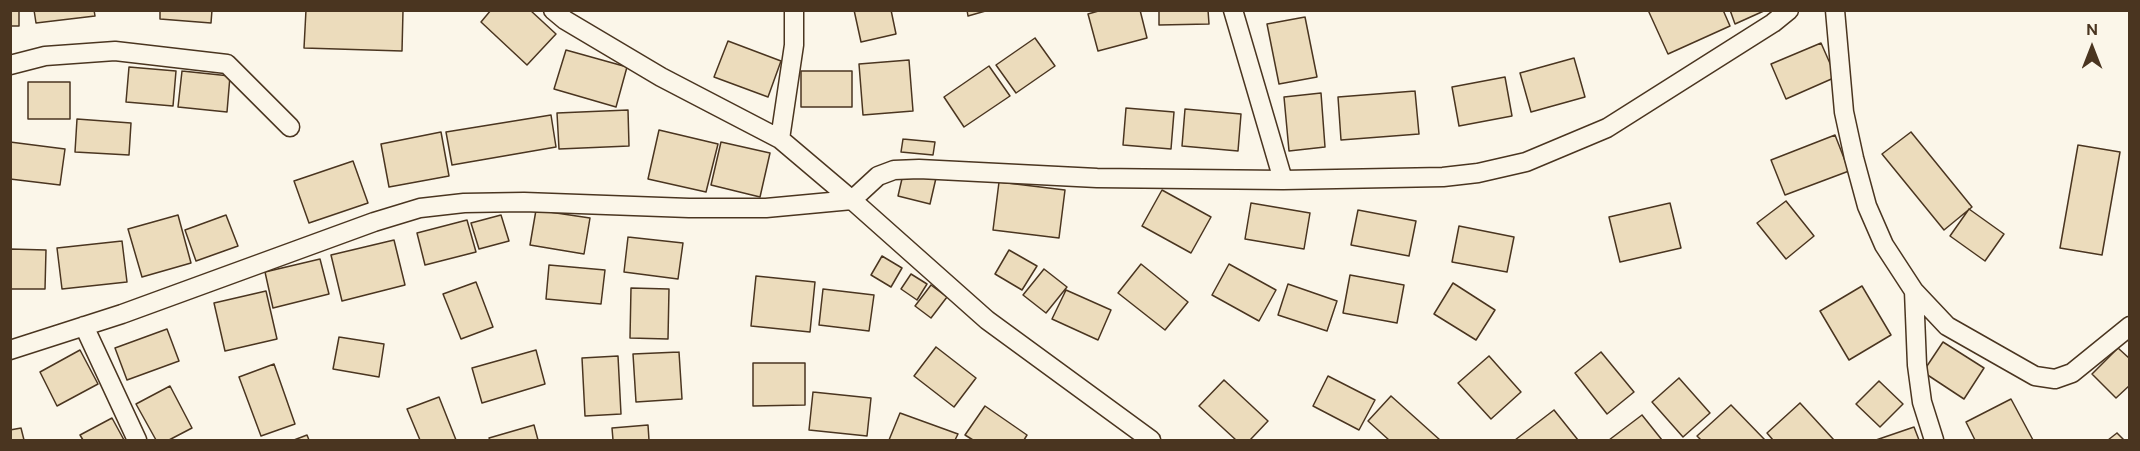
<!DOCTYPE html>
<html>
<head>
<meta charset="utf-8">
<style>
  body { margin:0 }
  #map { position:relative; width:2140px; height:451px; overflow:hidden; background:#fbf6e9; font-family:"DM Sans",sans-serif }
  canvas { display:block }
  .frame { position:absolute; inset:0; border:12px solid #4a3520; pointer-events:none }
  .north { position:absolute; left:2062px; top:18px; width:60px; height:60px; -webkit-text-stroke:4px #fbf6e9; paint-order:stroke; rotate:0deg; font-size:16px; font-weight:700; line-height:24px; text-align:center; color:#4a3520 }
  .north::after { content:''; display:block; margin:auto; width:21px; height:27px; background:#4a3520; clip-path:polygon(50% 0,100% 100%,50% 72%,0 100%) }
</style>
</head>
<body>
<div id="map">
<canvas width="2140" height="451"></canvas>
<div class="frame"></div>
<div class="north">N</div>
</div>
<script>
const c = document.querySelector('canvas').getContext('2d');
c.lineJoin = 'round';
function paint(path, color) { c.fillStyle = color; c.fill(path, 'evenodd'); }
const shape = rows => new Path2D(rows.map(r => 'M' + r).join(''));
function strokePath(path, color, width, dash) { c.strokeStyle = color; c.lineWidth = width; c.lineCap = dash ? 'butt' : 'round'; c.setLineDash(dash || []); c.stroke(path); }
const building = shape([
  [10,10,19,10,19,26,10,26,10,10],
  [34,10,94,10,95,16,36,23,34,10],
  [160,10,212,10,211,23,160,19,160,10],
  [306,10,403,11,402,51,304,48,306,10],
  [491,10,530,10,556,34,527,65,481,22,491,10],
  [854,10,891,10,896,34,861,42,854,10],
  [967,10,989,10,968,16,967,10],
  [1102,10,1140,10,1147,38,1098,51,1088,14,1102,10],
  [1159,10,1208,10,1209,24,1159,25,1159,10],
  [1648,10,1723,10,1730,26,1668,54,1648,10],
  [1730,10,1766,10,1735,24,1730,10],
  [1305,17,1317,77,1279,84,1267,24,1305,17],
  [1035,38,1055,66,1016,93,996,65,1035,38],
  [728,41,781,61,768,97,714,77,728,41],
  [1821,43,1836,77,1786,99,1771,64,1821,43],
  [566,50,627,67,616,107,554,89,566,50],
  [1574,58,1585,97,1531,112,1520,73,1574,58],
  [909,60,913,111,863,115,859,64,909,60],
  [989,66,1010,96,964,127,944,97,989,66],
  [129,67,176,71,173,106,126,102,129,67],
  [182,71,230,76,227,112,178,107,182,71],
  [801,71,852,71,852,107,801,107,801,71],
  [1505,77,1512,116,1459,126,1452,87,1505,77],
  [28,82,70,82,70,119,28,119,28,82],
  [1415,91,1419,134,1341,140,1338,97,1415,91],
  [1321,93,1325,147,1289,151,1284,97,1321,93],
  [1126,108,1174,112,1171,149,1123,145,1126,108],
  [1185,109,1241,114,1238,151,1182,146,1185,109],
  [628,110,629,146,559,149,557,113,628,110],
  [551,115,556,147,452,165,446,132,551,115],
  [77,119,131,123,129,155,75,152,77,119],
  [659,130,718,144,706,192,648,179,659,130],
  [441,132,449,176,389,187,381,144,441,132],
  [1911,132,1972,207,1944,230,1882,154,1911,132],
  [1835,135,1849,171,1785,195,1771,160,1835,135],
  [903,139,935,142,933,155,901,152,903,139],
  [10,142,65,149,60,185,10,179,10,142],
  [721,142,770,153,760,197,711,185,721,142],
  [2078,145,2120,152,2102,255,2060,248,2078,145],
  [353,161,368,203,309,223,294,181,353,161],
  [904,170,936,178,930,204,898,196,904,170],
  [999,182,1065,190,1059,238,993,230,999,182],
  [1162,190,1211,217,1191,253,1142,226,1162,190],
  [1786,201,1814,236,1786,259,1757,223,1786,201],
  [1251,203,1310,213,1304,249,1245,239,1251,203],
  [1670,203,1681,248,1620,262,1609,217,1670,203],
  [1969,209,2004,234,1985,261,1950,236,1969,209],
  [536,210,590,218,584,254,530,245,536,210],
  [1358,210,1416,221,1409,256,1351,245,1358,210],
  [178,215,191,263,142,277,128,229,178,215],
  [226,215,238,246,196,261,185,230,226,215],
  [501,215,509,241,479,249,471,223,501,215],
  [467,220,476,252,425,265,417,233,467,220],
  [1459,226,1514,237,1507,272,1452,262,1459,226],
  [628,237,683,243,678,279,624,272,628,237],
  [394,240,405,285,342,301,331,255,394,240],
  [122,241,127,282,62,289,57,248,122,241],
  [10,249,46,250,45,289,10,289,10,249],
  [1009,250,1037,266,1022,290,995,274,1009,250],
  [882,256,902,268,891,287,871,275,882,256],
  [320,259,329,294,273,308,265,272,320,259],
  [1141,264,1188,302,1165,330,1118,293,1141,264],
  [1229,264,1276,290,1259,321,1212,295,1229,264],
  [549,265,605,270,601,304,546,299,549,265],
  [1044,269,1067,287,1046,313,1023,295,1044,269],
  [911,274,927,284,917,300,901,289,911,274],
  [1350,275,1404,285,1397,323,1343,313,1350,275],
  [756,276,815,282,810,332,751,326,756,276],
  [476,282,493,327,461,339,443,294,476,282],
  [1453,283,1495,310,1476,340,1434,314,1453,283],
  [1288,284,1337,301,1327,331,1278,315,1288,284],
  [931,285,947,297,931,318,915,306,931,285],
  [1862,286,1891,335,1849,360,1820,311,1862,286],
  [631,288,669,289,668,339,630,338,631,288],
  [823,289,874,295,869,331,819,325,823,289],
  [1066,290,1111,310,1098,340,1052,319,1066,290],
  [266,291,277,339,225,351,214,303,266,291],
  [167,329,179,361,127,380,115,348,167,329],
  [339,337,384,344,379,377,333,369,339,337],
  [1943,342,1984,368,1964,399,1923,372,1943,342],
  [936,347,976,378,954,407,914,376,936,347],
  [2118,348,2130,359,2130,385,2116,398,2092,374,2118,348],
  [80,350,98,384,57,406,40,372,80,350],
  [536,350,545,384,482,403,472,368,536,350],
  [679,352,682,399,636,402,633,354,679,352],
  [1601,352,1634,392,1607,414,1575,373,1601,352],
  [618,356,621,414,585,416,582,358,618,356],
  [1489,356,1521,392,1491,419,1458,383,1489,356],
  [753,363,805,363,805,405,753,406,753,363],
  [274,364,295,424,261,436,239,377,274,364],
  [1328,376,1375,400,1359,430,1313,406,1328,376],
  [1679,378,1710,413,1683,437,1652,402,1679,378],
  [1224,380,1268,421,1250,440,1236,440,1199,406,1224,380],
  [1879,381,1903,404,1880,427,1856,404,1879,381],
  [170,386,192,428,169,440,156,440,136,404,170,386],
  [813,392,871,398,867,436,809,430,813,392],
  [1391,396,1440,440,1389,440,1368,421,1391,396],
  [439,397,456,440,420,440,407,409,439,397],
  [2011,399,2033,440,1975,440,1966,422,2011,399],
  [1800,403,1834,440,1773,440,1767,433,1800,403],
  [1731,405,1765,440,1701,440,1697,436,1731,405],
  [985,406,1027,435,1024,440,973,440,965,435,985,406],
  [1554,410,1578,440,1515,440,1554,410],
  [900,413,958,434,955,440,889,440,900,413],
  [1642,415,1662,440,1609,440,1642,415],
  [112,418,124,440,83,440,80,435,112,418],
  [534,425,538,440,490,440,489,438,534,425],
  [648,425,649,440,613,440,612,428,648,425],
  [1914,427,1919,440,1876,440,1914,427],
  [21,428,24,440,10,440,10,430,21,428],
  [2117,433,2124,440,2108,440,2117,433],
  [307,435,309,440,294,440,307,435]
]);
const minor = shape([
  [553,10,565,20,661,77,780,139,852,200,987,320,1151,440],
  [1233,10,1283,180],
  [1835,10,1844,112,1854,158,1867,206,1884,245,1914,291,1947,326,2035,376,2055,379,2072,373,2130,326],
  [10,65,45,56,115,51,227,64,290,127],
  [780,139,794,45,794,10],
  [1914,291,1917,365,1922,402,1934,440],
  [84,326,137,440],
  [10,350,122,314,374,222,420,208,464,203,524,202,689,208,766,208,852,200,878,176,894,170,919,169,1097,178,1283,180,1443,177,1478,173,1526,162,1607,128,1773,23,1789,10]
]);
paint(building, '#ecdcbc');
strokePath(building, '#4a3520', 1.5);
strokePath(minor, '#4a3520', 21);
strokePath(minor, '#fbf6e9', 18);
</script>
</body>
</html>
